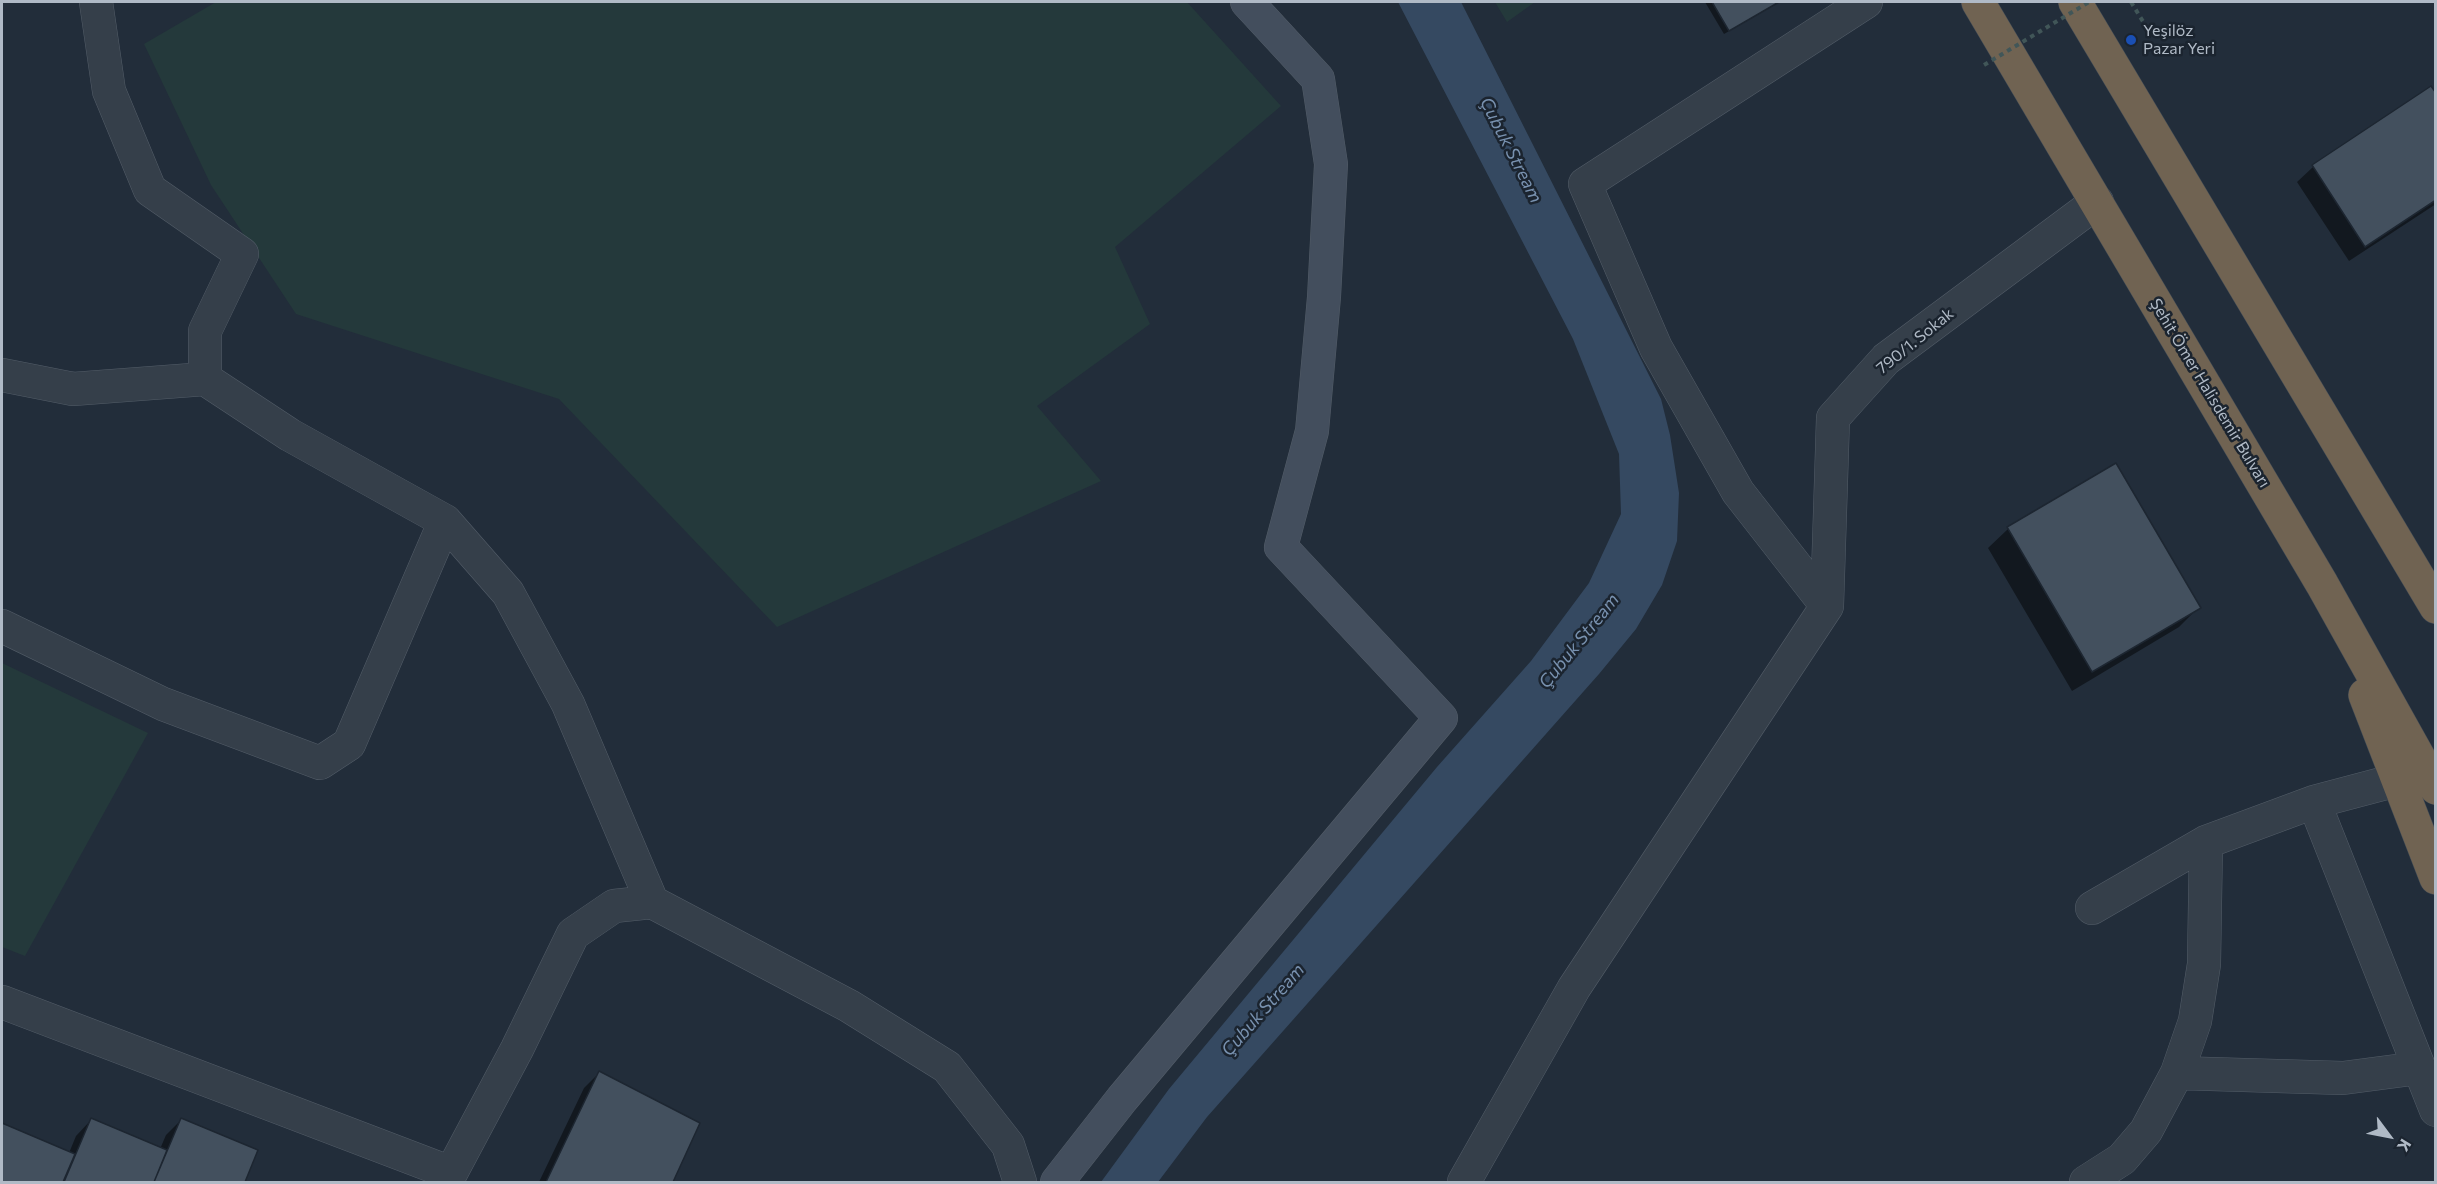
<!DOCTYPE html>
<html>
<head>
<meta charset="utf-8">
<style>
  body { margin:0 }
  #map { position:relative; width:2437px; height:1184px; overflow:hidden; background:#222d3a; font-family:Commissioner,sans-serif }
  canvas { display:block }
  .frame { position:absolute; inset:0; border:3px solid #b0bac6; pointer-events:none }
  .north { position:absolute; left:2359px; top:1106px; width:60px; height:60px; -webkit-text-stroke:4px #1b242f; paint-order:stroke; rotate:122deg; font-size:16px; font-weight:700; line-height:24px; text-align:center; color:#b0bac6 }
  .north::after { content:''; display:block; margin:auto; width:21px; height:27px; background:#b0bac6; clip-path:polygon(50% 0,100% 100%,50% 72%,0 100%) }
</style>
</head>
<body>
<div id="map">
<canvas width="2437" height="1184"></canvas>
<div class="frame"></div>
<div class="north">K</div>
</div>
<script>
const c = document.querySelector('canvas').getContext('2d');
c.lineJoin = 'round';
function paint(path, color) { c.fillStyle = color; c.fill(path, 'evenodd'); }
const shape = rows => new Path2D(rows.map(r => 'M' + r).join(''));
function strokePath(path, color, width, dash) { c.strokeStyle = color; c.lineWidth = width; c.lineCap = dash ? 'butt' : 'round'; c.setLineDash(dash || []); c.stroke(path); }
function write(font, color, halo, rows, align = 'center') {
  c.font = font + ' Commissioner,sans-serif'; c.lineWidth = 5; c.setLineDash([]); c.textBaseline = 'middle'; c.strokeStyle = halo; c.fillStyle = color; for (const [text, x, y, turn = 0] of rows) {
    c.save(); c.translate(x, y); c.rotate((+turn || 0) * Math.PI / 180); c.textAlign = isNaN(turn) ? turn : align; if (halo) c.strokeText(text, 0, 0); c.fillText(text, 0, 0); c.restore();
  }
}
const green = shape([
  [216,2,1187,2,1281,106,1115,247,1150,324,1037,406,1101,481,777,627,559,399,296,314,211,185,144,44],
  [1495,2,1535,2,1507,22],
  [2,663,148,733,25,956,2,947]
]);
const water = shape([
  [1398,2,1461,2,1661,399,1670,435,1679,493,1677,541,1662,585,1636,629,1599,674,1207,1117,1158,1182,1101,1182,1169,1089,1437,767,1531,661,1589,583,1621,514,1619,454,1573,339]
]);
const shadow = shape([
  [1705,2,1780,2,1724,34],
  [2431,89,2436,96,2436,204,2349,261,2297,182,2313,167],
  [2115,465,2199,607,2179,627,2072,691,1988,548,2008,529],
  [599,1073,698,1123,671,1182,539,1182,584,1088],
  [91,1120,160,1149,166,1135,181,1120,256,1151,243,1182,2,1182,2,1125,69,1153,76,1136]
]);
const building = shape([
  [1712,2,1779,2,1729,31,1712,2],
  [2431,86,2436,93,2436,200,2365,247,2312,165,2431,86],
  [2116,463,2201,608,2092,672,2007,527,2116,463],
  [599,1071,700,1123,673,1182,546,1182,599,1071],
  [91,1118,167,1150,154,1182,64,1182,91,1118],
  [181,1118,258,1150,245,1182,154,1182,181,1118],
  [2,1123,75,1154,63,1182,2,1182,2,1123]
]);
const path = shape([
  [2131,2,2147,28]
]);
const street = shape([
  [2,375,73,389,205,379],
  [1827,606,1738,492,1656,348,1585,184,1866,2],
  [1827,606,1833,418,1886,359,2097,202],
  [2,626,163,704,320,763,349,744,445,521,290,435,205,379,205,331,242,254,150,190,109,91,96,2],
  [2314,802,2436,1110],
  [652,902,849,1006,947,1067,1008,1145,1020,1182],
  [2092,908,2206,842,2314,802,2397,780],
  [2,1002,451,1173,517,1049,573,934,614,906,652,902,568,704,508,593,445,521],
  [2177,1073,2343,1078,2419,1068],
  [1464,1182,1574,988,1827,606],
  [2086,1182,2122,1159,2146,1131,2177,1073,2195,1021,2204,964,2206,842]
]);
const secondary = shape([
  [1057,1182,1122,1099,1441,718,1281,547,1312,431,1324,297,1331,164,1318,79,1247,2]
]);
const highway = shape([
  [1978,2,2322,584,2436,788],
  [2075,2,2436,607],
  [2365,695,2436,878]
]);
const pathBridge = shape([
  [1984,65,2089,2]
]);
const markers = [
  [2131,40,6,"#1a4fb4"]
];
const poiNames = [
  ["Yeşilöz",2143,31],
  ["Pazar Yeri",2143,49]
];
const streetNames = [
  ["790/1. Sokak",1915,341,-39],
  ["Şehit Ömer Halisdemir Bulvarı",2210,393,59]
];
const waterNames = [
  ["Çubuk Stream",1511,150,63],
  ["Çubuk Stream",1579,641,-51],
  ["Çubuk Stream",1263,1010,-49]
];
paint(green, '#24393b');
paint(water, '#354961');
paint(shadow, '#0007');
paint(building, '#43505e');
strokePath(building, '#1d2631', 1.5);
strokePath(street, '#535d68', 34);
strokePath(secondary, '#535d68', 34);
strokePath(highway, '#404a55', 34);
strokePath(path, '#415658', 4, [4.5, 4.5]);
strokePath(street, '#353f4a', 33);
strokePath(secondary, '#434e5d', 33);
strokePath(highway, '#706352', 33);
strokePath(pathBridge, '#415658', 4, [4.5, 4.5]);
for (const [x, y, r, color] of markers) { const dot = new Path2D(); dot.arc(x, y, r, 0, 2 * Math.PI); c.fillStyle = color; c.fill(dot); strokePath(dot, '#1b242f', 2); }
write('16px', '#b0bac6', '#1b242f', poiNames, 'left');
write('16px', '#b0bac6', '#1b242f', streetNames);
write('italic 18px', '#7891af', '#1b242f', waterNames);
</script>
</body>
</html>
